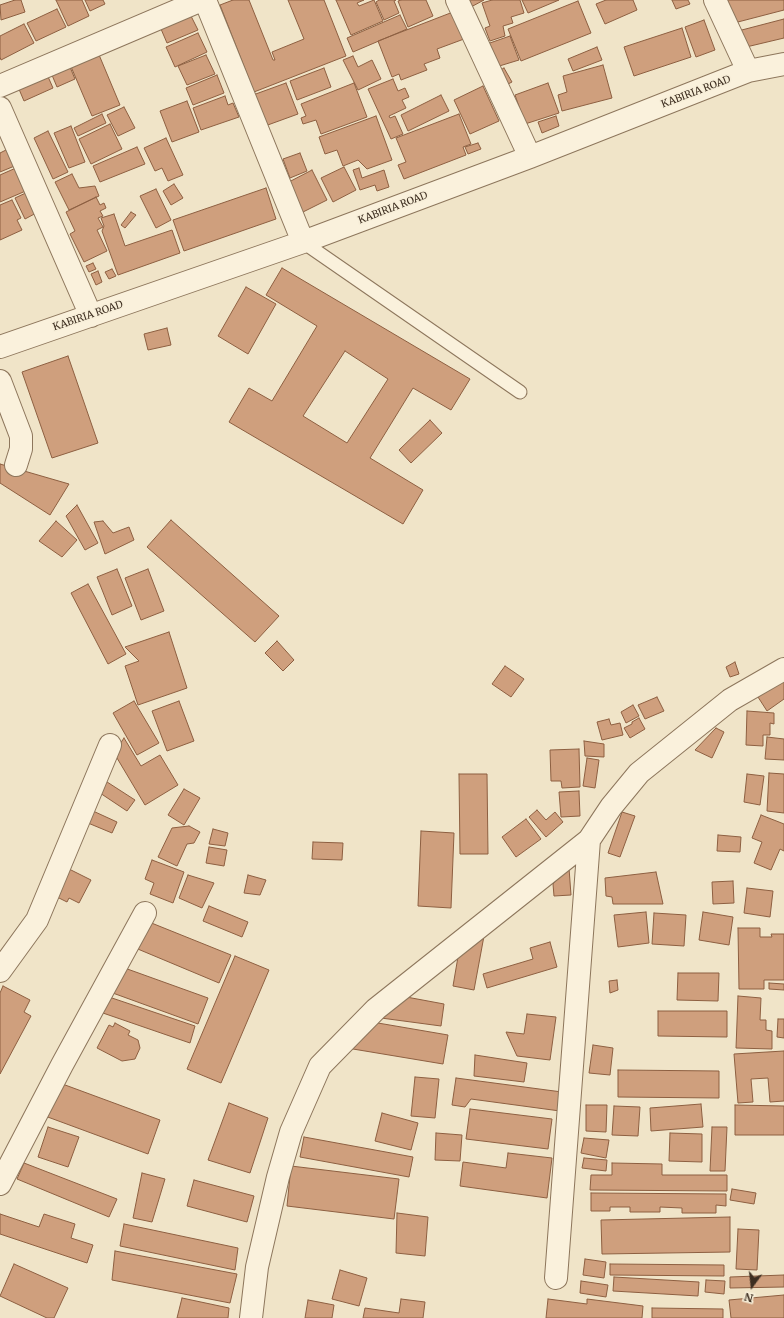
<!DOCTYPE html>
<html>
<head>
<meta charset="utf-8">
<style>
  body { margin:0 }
  #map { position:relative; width:784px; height:1318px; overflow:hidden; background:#f0e4c8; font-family:Merriweather,serif }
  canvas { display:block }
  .north { position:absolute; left:732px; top:1266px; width:40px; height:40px; -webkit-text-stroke:3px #f7eed8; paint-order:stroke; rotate:195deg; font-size:11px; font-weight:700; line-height:16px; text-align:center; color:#3d2e20 }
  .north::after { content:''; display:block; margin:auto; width:14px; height:18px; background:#3d2e20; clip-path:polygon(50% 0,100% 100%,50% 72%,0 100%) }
</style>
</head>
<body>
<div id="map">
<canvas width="784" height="1318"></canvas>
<div class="north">N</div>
</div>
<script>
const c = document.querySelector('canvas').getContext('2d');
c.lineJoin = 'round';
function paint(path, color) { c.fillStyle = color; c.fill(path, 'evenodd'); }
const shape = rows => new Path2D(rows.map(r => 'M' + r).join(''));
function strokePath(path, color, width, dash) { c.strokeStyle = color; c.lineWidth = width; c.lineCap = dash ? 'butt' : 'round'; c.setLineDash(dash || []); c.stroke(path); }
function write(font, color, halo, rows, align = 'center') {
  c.font = font + ' Merriweather,serif'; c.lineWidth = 3; c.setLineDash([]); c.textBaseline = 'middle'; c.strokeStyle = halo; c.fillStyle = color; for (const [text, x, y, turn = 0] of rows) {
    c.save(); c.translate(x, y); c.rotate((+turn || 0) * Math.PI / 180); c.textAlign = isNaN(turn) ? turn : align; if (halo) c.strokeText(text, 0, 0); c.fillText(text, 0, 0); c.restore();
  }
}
const building = shape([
  [15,0,21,0,25,12,1,20,0,5,15,0],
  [56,0,82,0,89,16,68,26,56,0],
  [85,0,103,0,105,4,90,11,85,0],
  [233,0,249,0,273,60,275,60,272,52,304,39,288,0,324,0,346,56,254,92,220,5,233,0],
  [336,0,364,0,357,3,359,6,374,0,383,21,351,35,336,0],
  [379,0,396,0,394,1,399,13,384,20,376,2,379,0],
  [401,0,426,0,433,16,408,27,398,1,401,0],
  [465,0,484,0,469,8,465,0],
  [492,0,520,0,524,13,511,17,513,23,503,26,505,36,490,41,485,28,490,26,482,3,492,0],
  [522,0,559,0,528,13,522,0],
  [606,0,633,0,637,10,605,24,596,4,606,0],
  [672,0,688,0,690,4,676,9,672,0],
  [727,0,784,0,784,10,734,23,727,0],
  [578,1,591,33,521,61,508,29,578,1],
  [57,9,66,27,36,41,27,23,57,9],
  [188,10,198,30,167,43,158,22,188,10],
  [453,12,464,39,437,49,440,58,424,64,427,70,401,80,399,74,392,77,378,41,453,12],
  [400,15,407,29,353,52,347,38,400,15],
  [784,19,784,38,742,48,738,31,784,19],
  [704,20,715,50,696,57,685,27,704,20],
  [24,24,34,43,1,60,0,57,0,36,24,24],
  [682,28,691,57,634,76,624,47,682,28],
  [198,33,207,52,175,67,166,47,198,33],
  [510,36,519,60,496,67,487,44,510,36],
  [597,47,602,60,573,71,568,59,597,47],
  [97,50,120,105,92,116,69,62,97,50],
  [206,55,215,74,187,85,178,66,206,55],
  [353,56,358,67,372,60,381,79,358,90,343,60,353,56],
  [67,60,75,79,57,87,49,68,67,60],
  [42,63,53,88,24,101,13,75,42,63],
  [603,65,612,98,562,111,558,95,567,92,563,76,603,65],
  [324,68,331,87,297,100,290,81,324,68],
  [504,68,512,82,504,86,497,72,504,68],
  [217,75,224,93,193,105,186,88,217,75],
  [393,79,398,91,405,88,409,97,402,100,406,108,389,116,390,118,395,116,403,134,391,139,368,89,393,79],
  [286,83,298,114,265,126,253,95,286,83],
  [354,83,367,117,321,134,316,120,303,124,301,118,306,116,301,104,354,83],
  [548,83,559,113,525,124,515,95,548,83],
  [483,86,499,121,470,134,454,100,483,86],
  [441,95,449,111,408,131,401,115,441,95],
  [225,96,228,105,233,103,239,117,201,130,193,108,225,96],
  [187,101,199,132,172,142,160,111,187,101],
  [124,107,135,128,118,136,107,115,124,107],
  [102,114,106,123,78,136,74,128,102,114],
  [459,114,471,144,463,147,466,155,404,179,398,165,406,162,396,138,459,114],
  [376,116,392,160,367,169,358,160,343,166,337,150,325,154,319,137,376,116],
  [556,116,559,126,542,133,538,122,556,116],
  [110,124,122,149,91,164,79,139,110,124],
  [71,126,85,162,69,168,54,133,71,126],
  [48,131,68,172,53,179,34,138,48,131],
  [166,138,183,175,168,181,162,168,155,171,144,148,166,138],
  [478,143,481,149,468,154,465,147,478,143],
  [137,147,145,164,100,182,93,166,137,147],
  [10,148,17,165,0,172,0,153,10,148],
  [300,153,307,171,290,178,283,159,300,153],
  [25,164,35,187,0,202,0,175,25,164],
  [344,167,356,190,333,202,321,178,344,167],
  [359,168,362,178,384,170,389,187,377,191,375,185,360,190,353,170,359,168],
  [312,170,327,200,301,213,287,183,312,170],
  [72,174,79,188,95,186,99,196,69,210,55,182,72,174],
  [174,184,183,198,171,205,163,191,174,184],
  [266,188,276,219,184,251,173,220,266,188],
  [156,189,171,220,156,228,140,196,156,189],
  [30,191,40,211,25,219,15,198,30,191],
  [96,197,100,205,104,203,106,208,100,211,103,216,98,218,103,227,97,230,107,251,84,262,70,234,75,231,66,212,96,197],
  [12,200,21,218,17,220,22,230,0,240,0,205,12,200],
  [131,212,136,215,125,228,121,225,131,212],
  [114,214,125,246,172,230,180,253,118,275,102,231,104,226,101,218,114,214],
  [93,263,96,269,89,272,86,266,93,263],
  [282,268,470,379,451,410,413,388,370,458,423,490,403,524,229,422,249,388,272,401,317,326,266,295,282,268],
  [345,351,388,379,347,443,303,416,345,351],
  [112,269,116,276,109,279,105,272,112,269],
  [98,271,102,282,96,285,91,274,98,271],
  [246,287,276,304,248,354,218,336,246,287],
  [167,328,171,345,148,350,144,334,167,328],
  [68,356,98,443,52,458,22,372,68,356],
  [430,420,442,433,411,463,399,450,430,420],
  [0,464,69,484,50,515,0,483,0,464],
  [77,505,98,543,85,550,66,516,77,505],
  [171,520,279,616,255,642,147,547,171,520],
  [56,521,77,540,62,557,39,541,56,521],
  [103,521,113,533,129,527,134,540,105,554,94,522,103,521],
  [117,569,132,606,112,615,97,577,117,569],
  [148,569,164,611,141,620,125,578,148,569],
  [88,584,126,654,108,664,71,593,88,584],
  [169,632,187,688,138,705,125,666,139,661,125,647,169,632],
  [277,641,294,660,283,671,265,653,277,641],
  [735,662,739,674,730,677,726,667,735,662],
  [505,666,524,679,511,697,492,684,505,666],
  [782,680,784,683,784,699,767,711,758,697,782,680],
  [657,697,664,711,645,719,638,705,657,697],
  [134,701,159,743,137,755,113,713,134,701],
  [179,701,194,741,167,751,152,711,179,701],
  [633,705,639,716,626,723,621,712,633,705],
  [747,711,774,713,774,724,770,723,770,735,763,735,763,746,746,745,747,711],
  [639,718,645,729,630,738,624,728,632,724,632,722,639,718],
  [609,719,611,725,620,723,623,735,602,740,597,722,609,719],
  [716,728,724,732,712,758,695,750,716,728],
  [767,737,784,739,784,760,765,759,767,737],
  [124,738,141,766,160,755,178,785,145,805,114,753,124,738],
  [584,741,604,744,604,757,585,756,584,741],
  [579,749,580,787,562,788,561,781,551,781,550,750,579,749],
  [587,758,599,760,595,788,583,786,587,758],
  [769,773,784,774,784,813,767,811,769,773],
  [459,774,487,774,488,854,460,854,459,774],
  [747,774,764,776,760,805,744,802,747,774],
  [104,780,135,800,127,811,97,791,104,780],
  [184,789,200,798,184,825,168,815,184,789],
  [579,791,580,816,561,817,559,792,579,791],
  [537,810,546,820,555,812,563,822,546,837,529,817,537,810],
  [93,811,117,822,112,833,88,823,93,811],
  [622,812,635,816,620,857,608,853,622,812],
  [761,815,784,824,784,851,780,849,771,870,754,863,762,842,752,838,761,815],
  [526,819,541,839,516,857,502,837,526,819],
  [189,826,200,832,194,843,187,844,177,866,158,857,172,828,189,826],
  [213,829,228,833,225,846,209,844,213,829],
  [421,831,454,833,451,908,418,906,421,831],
  [718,835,741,837,740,852,717,851,718,835],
  [313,842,343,843,342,860,312,859,313,842],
  [209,847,227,850,224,866,206,863,209,847],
  [152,860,184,872,173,903,150,894,154,883,145,879,152,860],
  [569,868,571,895,554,896,553,884,569,868],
  [69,869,91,880,79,903,69,898,67,902,55,896,69,869],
  [656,872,663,904,613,904,612,897,606,896,605,878,656,872],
  [188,875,214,883,202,908,179,898,188,875],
  [248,875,266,880,260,895,244,893,248,875],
  [733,881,734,903,713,904,712,882,733,881],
  [747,888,773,891,770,917,744,913,747,888],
  [209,906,248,922,242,937,203,921,209,906],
  [646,912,649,943,618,947,614,915,646,912],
  [703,912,733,917,729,945,699,940,703,912],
  [654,913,686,915,684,946,652,944,654,913],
  [144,920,231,955,219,983,133,947,144,920],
  [738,928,760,928,760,937,772,937,771,934,784,934,784,980,764,980,764,989,739,989,738,928],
  [484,936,474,990,453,986,459,951,484,936],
  [550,942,557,967,487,988,483,974,533,959,530,948,550,942],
  [235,956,269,970,221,1083,187,1069,235,956],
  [119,966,208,998,198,1024,110,992,119,966],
  [678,973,719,973,718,1001,677,1000,678,973],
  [617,980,618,990,610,993,609,981,617,980],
  [769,983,784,984,784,990,769,989,769,983],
  [3,986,30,1000,24,1012,31,1016,0,1074,0,993,3,986],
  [106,996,195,1026,190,1043,100,1012,106,996],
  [401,996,444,1004,441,1026,381,1018,401,996],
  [738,996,761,998,760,1020,766,1020,766,1030,772,1031,772,1049,736,1048,738,996],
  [658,1011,727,1011,727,1037,658,1036,658,1011],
  [527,1014,556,1017,550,1060,517,1056,506,1032,524,1034,527,1014],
  [778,1019,784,1019,784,1038,777,1037,778,1019],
  [372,1022,448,1035,443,1064,347,1048,372,1022],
  [115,1023,130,1031,128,1035,138,1040,140,1048,135,1059,122,1061,97,1048,109,1025,113,1027,115,1023],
  [593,1045,613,1048,610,1075,589,1073,593,1045],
  [784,1051,784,1101,770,1102,768,1078,751,1079,753,1102,738,1103,734,1054,784,1051],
  [475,1055,527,1063,524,1082,474,1076,475,1055],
  [618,1070,719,1071,719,1098,618,1097,618,1070],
  [415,1077,439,1079,435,1118,411,1116,415,1077],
  [456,1078,562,1092,560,1111,471,1099,465,1107,452,1105,456,1078],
  [57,1082,160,1120,148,1154,45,1116,57,1082],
  [229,1103,268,1118,250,1173,208,1160,229,1103],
  [701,1104,703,1127,651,1131,650,1108,701,1104],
  [586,1105,607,1105,606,1132,586,1131,586,1105],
  [735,1105,784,1106,784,1135,735,1135,735,1105],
  [614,1106,640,1107,638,1136,612,1135,614,1106],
  [470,1109,552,1119,548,1149,466,1139,470,1109],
  [382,1113,418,1123,411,1150,375,1141,382,1113],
  [48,1127,79,1137,68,1167,38,1157,48,1127],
  [712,1127,727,1127,725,1171,710,1171,712,1127],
  [436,1133,462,1135,460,1161,435,1160,436,1133],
  [670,1133,702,1134,702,1162,669,1161,670,1133],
  [304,1137,413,1157,409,1177,300,1157,304,1137],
  [584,1138,609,1140,606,1158,581,1153,584,1138],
  [508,1153,552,1158,547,1198,460,1186,463,1162,506,1168,508,1153],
  [584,1158,607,1160,606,1171,582,1168,584,1158],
  [24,1163,117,1199,109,1217,17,1179,24,1163],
  [612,1163,662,1164,662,1175,727,1175,727,1191,590,1190,591,1175,612,1175,612,1163],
  [291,1166,399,1179,394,1219,287,1206,291,1166],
  [142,1173,165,1179,152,1222,133,1218,142,1173],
  [194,1180,254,1196,247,1222,187,1206,194,1180],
  [732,1189,756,1193,754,1204,730,1200,732,1189],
  [591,1193,726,1194,726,1206,716,1205,716,1213,682,1213,682,1208,660,1207,660,1212,630,1212,630,1207,610,1207,610,1211,591,1211,591,1193],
  [397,1213,428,1217,425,1256,396,1253,397,1213],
  [0,1214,39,1227,44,1214,75,1224,71,1238,93,1245,87,1263,0,1234,0,1214],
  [730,1217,730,1252,602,1254,601,1220,730,1217],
  [124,1224,238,1248,235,1270,120,1246,124,1224],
  [738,1229,759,1230,757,1270,736,1269,738,1229],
  [115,1251,237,1274,230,1303,112,1280,115,1251],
  [585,1259,606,1262,604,1278,583,1275,585,1259],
  [14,1264,68,1288,54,1318,47,1318,0,1296,14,1264],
  [610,1264,724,1265,724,1276,610,1275,610,1264],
  [340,1270,367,1278,359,1306,332,1299,340,1270],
  [784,1275,784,1287,730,1288,730,1277,784,1275],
  [614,1277,699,1282,698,1296,613,1291,614,1277],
  [706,1280,725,1281,724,1294,705,1292,706,1280],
  [581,1281,608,1285,606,1297,580,1293,581,1281],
  [784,1295,784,1318,731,1318,729,1300,784,1295],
  [182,1298,229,1308,228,1318,177,1318,182,1298],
  [401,1299,425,1302,423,1318,363,1318,365,1308,399,1313,401,1299],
  [548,1299,587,1304,587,1299,643,1306,642,1318,546,1318,548,1299],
  [308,1300,334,1305,332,1318,305,1318,308,1300],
  [652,1308,723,1309,723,1318,652,1318,652,1308]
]);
const service = shape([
  [303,242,520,392]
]);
const minor = shape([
  [205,0,303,242],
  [457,0,530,157],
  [715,0,748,71],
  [0,86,202,0],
  [0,108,91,316],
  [0,347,303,242,530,157,748,71,784,64],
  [0,381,21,436,21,449,16,465],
  [0,971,37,920,110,745],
  [0,1184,62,1065,145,913],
  [556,1278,589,840],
  [251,1318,257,1267,278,1177,291,1132,320,1066,376,1009,589,840,611,807,639,773,730,700,784,669]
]);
const streetNames = [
  ["KABIRIA ROAD",696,92,-21],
  ["KABIRIA ROAD",393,208,-21],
  ["KABIRIA ROAD",88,316,-19]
];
paint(building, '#cf9f7d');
strokePath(building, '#8d5f41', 1);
strokePath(service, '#8d765c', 15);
strokePath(minor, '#8d765c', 24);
strokePath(service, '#faf1dc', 13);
strokePath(minor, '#faf1dc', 22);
write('10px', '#3d2e20', '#f7eed8', streetNames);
</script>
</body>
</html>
